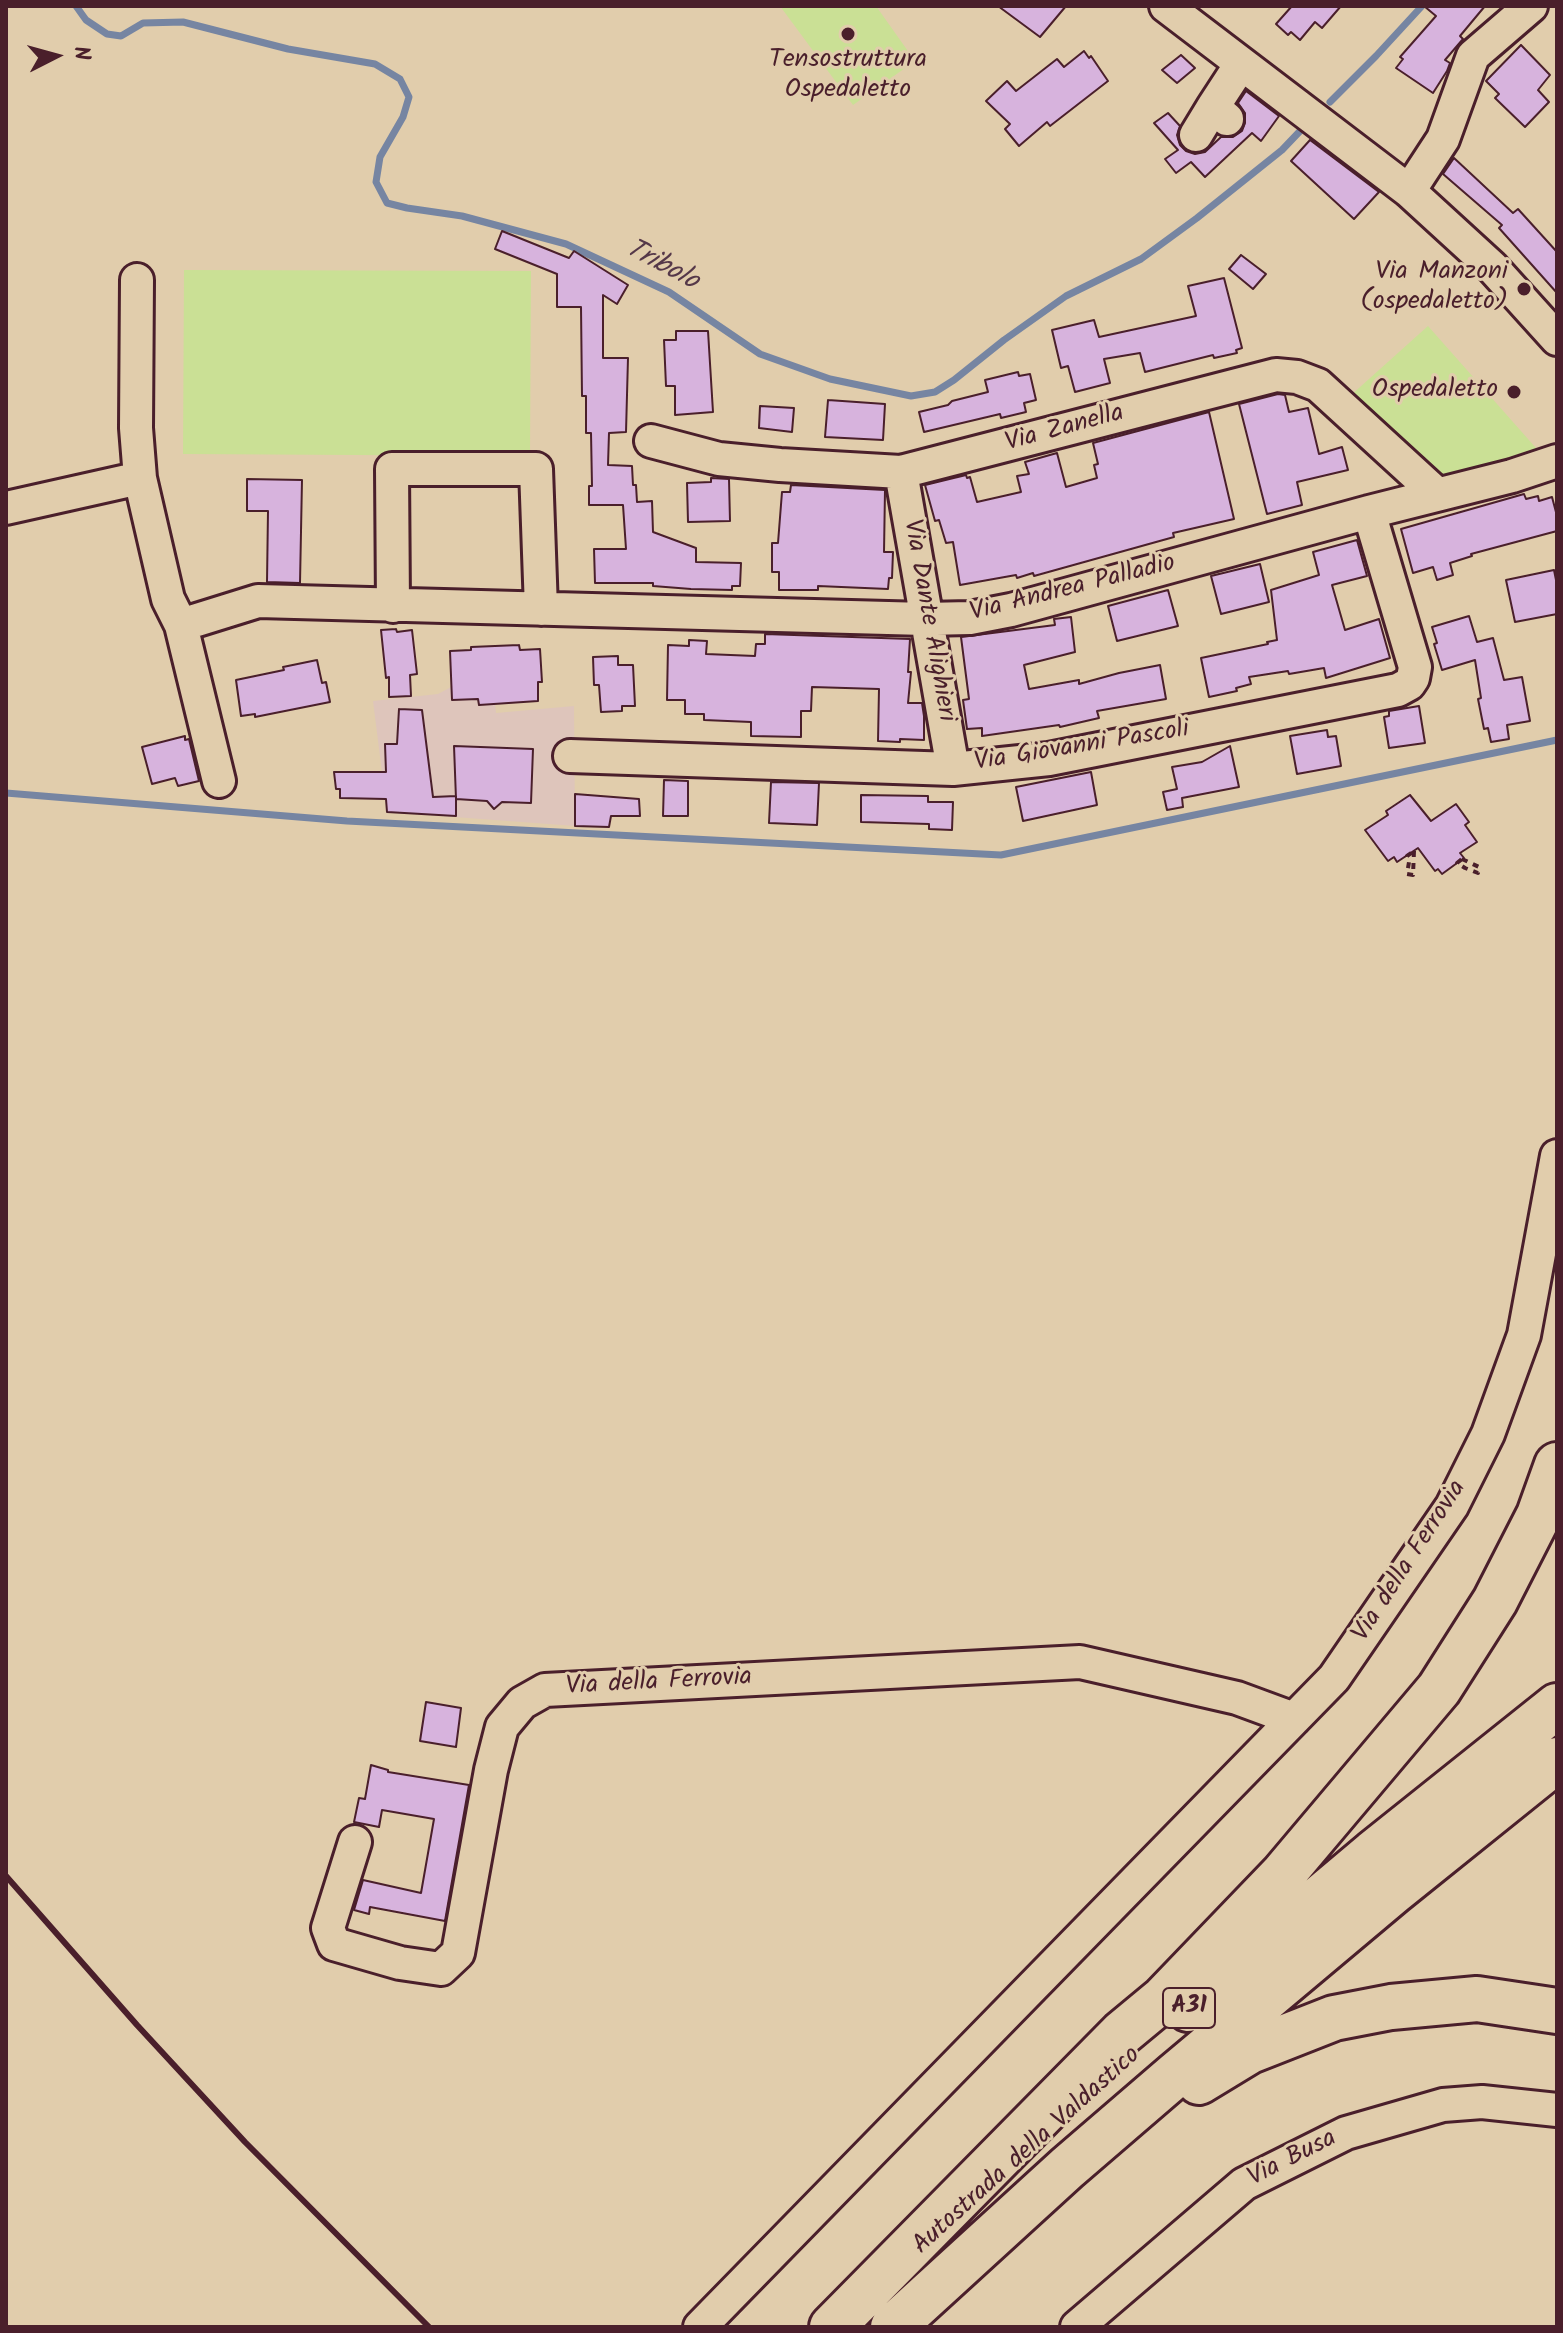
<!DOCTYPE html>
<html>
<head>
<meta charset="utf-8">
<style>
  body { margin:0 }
  #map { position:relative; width:1563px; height:2333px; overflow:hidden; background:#e1cdac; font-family:Kalam,sans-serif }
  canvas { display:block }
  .frame { position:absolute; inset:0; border:8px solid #4a1f2b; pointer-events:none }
  .north { position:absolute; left:16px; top:16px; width:80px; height:80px; -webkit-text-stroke:6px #e1cdac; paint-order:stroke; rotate:84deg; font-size:22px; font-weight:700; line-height:32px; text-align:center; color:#4a1f2b }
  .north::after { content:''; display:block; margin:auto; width:28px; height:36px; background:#4a1f2b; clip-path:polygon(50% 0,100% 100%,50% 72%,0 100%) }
</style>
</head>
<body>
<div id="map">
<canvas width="1563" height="2333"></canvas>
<div class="frame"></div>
<div class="north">N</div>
</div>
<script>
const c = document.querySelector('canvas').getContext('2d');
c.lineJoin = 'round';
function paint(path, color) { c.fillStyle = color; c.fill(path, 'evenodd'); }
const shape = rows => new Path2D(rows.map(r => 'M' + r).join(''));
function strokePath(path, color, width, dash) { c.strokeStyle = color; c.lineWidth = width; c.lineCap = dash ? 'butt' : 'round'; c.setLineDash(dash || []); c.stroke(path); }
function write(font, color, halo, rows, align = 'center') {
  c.font = font + ' Kalam,sans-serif'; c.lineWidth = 6; c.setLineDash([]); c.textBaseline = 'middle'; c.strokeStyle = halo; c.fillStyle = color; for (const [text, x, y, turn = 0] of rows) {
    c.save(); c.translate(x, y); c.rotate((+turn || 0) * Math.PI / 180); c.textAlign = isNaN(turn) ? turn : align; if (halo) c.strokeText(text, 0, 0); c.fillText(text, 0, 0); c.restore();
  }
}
const built = shape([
  [453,686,454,700,478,699,479,705,495,704,496,713,574,706,575,826,387,812,373,701,438,694]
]);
const green = shape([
  [780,6,876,6,915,61,853,105],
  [184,270,531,271,530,456,183,454],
  [1428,326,1536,448,1530,456,1451,476,1439,473,1414,454,1350,396]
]);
const stream = shape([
  [76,6,86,20,107,34,121,36,143,23,183,22,288,49,375,64,400,79,409,97,403,117,380,157,376,182,387,203,407,208,462,216,566,244,669,292,760,354,830,379,911,396,935,392,954,380,1004,340,1066,296,1141,259,1197,218,1282,150,1302,129],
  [1330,102,1376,56,1422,6],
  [6,793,347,821,1001,855,1557,740]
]);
const building = shape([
  [998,6,1066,6,1040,37,998,6],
  [1292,6,1341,6,1322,28,1315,22,1300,40,1291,32,1288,35,1276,24,1292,6],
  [1424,6,1485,6,1460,36,1463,39,1445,60,1450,63,1447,71,1433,93,1396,68,1403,59,1400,57,1436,16,1424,6],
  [1521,45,1550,75,1538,90,1549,102,1525,127,1495,98,1499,94,1486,81,1521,45],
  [1084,51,1089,58,1091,56,1108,81,1050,126,1047,122,1019,146,1005,129,1010,124,986,101,1007,81,1016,91,1057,59,1064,67,1084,51],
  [1181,55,1195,68,1177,83,1162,70,1181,55],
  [1246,91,1279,116,1261,141,1252,133,1205,177,1191,162,1176,173,1165,159,1178,150,1154,123,1168,113,1180,126,1177,135,1180,145,1186,151,1195,154,1205,152,1221,137,1233,137,1242,131,1245,123,1245,113,1238,103,1246,91],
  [1310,140,1379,192,1354,219,1291,161,1310,140],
  [1454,158,1513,213,1518,209,1557,252,1557,293,1499,228,1502,225,1443,174,1454,158],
  [502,231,569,258,574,251,628,285,617,304,603,295,603,358,628,358,626,432,609,433,608,465,632,466,633,485,636,485,637,502,652,501,653,532,696,548,696,562,741,563,740,586,732,586,732,590,691,589,653,586,653,583,595,583,594,549,626,549,623,505,589,505,589,486,592,486,591,433,586,433,586,396,582,396,581,307,557,307,557,274,495,249,502,231],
  [1241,255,1266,274,1253,289,1229,269,1241,255],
  [1224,278,1242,348,1236,350,1237,353,1214,358,1213,355,1145,372,1140,353,1104,359,1110,383,1075,392,1068,366,1061,368,1052,330,1094,320,1099,337,1196,316,1188,286,1224,278],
  [676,331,708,331,713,412,675,415,675,386,666,386,664,340,676,340,676,331],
  [1018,372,1019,376,1030,374,1036,400,1024,403,1026,412,1001,418,1000,414,924,432,919,412,948,405,952,401,988,392,985,380,1018,372],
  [1278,394,1285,395,1289,412,1308,408,1319,454,1342,447,1348,470,1297,482,1302,505,1267,514,1239,404,1278,394],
  [828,400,885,404,883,440,825,437,828,400],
  [760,406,794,408,792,432,759,428,760,406],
  [1209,412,1234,519,1173,533,1174,537,1034,576,1033,573,1017,578,1016,575,960,585,953,542,946,543,939,520,935,521,925,485,966,475,967,478,970,477,977,502,1021,492,1017,476,1029,474,1025,462,1057,453,1066,487,1097,478,1094,465,1098,464,1093,443,1209,412],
  [711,478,729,479,730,521,688,522,687,483,711,482,711,478],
  [247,479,302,480,300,583,267,582,268,511,247,511,247,479],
  [791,485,885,490,884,552,893,552,892,578,889,578,888,589,818,586,818,590,779,590,779,572,772,572,772,543,778,543,782,492,790,492,791,485],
  [1524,494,1526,499,1538,496,1539,501,1552,497,1557,516,1557,531,1471,554,1472,556,1450,563,1453,575,1437,580,1433,567,1413,573,1401,529,1524,494],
  [1357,540,1367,576,1332,585,1345,630,1379,619,1390,658,1326,678,1324,668,1289,674,1288,671,1249,677,1251,684,1236,688,1237,691,1209,697,1201,658,1268,644,1267,642,1277,640,1271,590,1319,575,1313,552,1357,540],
  [1260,564,1269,602,1221,614,1211,576,1260,564],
  [1554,570,1557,585,1557,614,1515,622,1506,580,1554,570],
  [1168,590,1178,626,1117,641,1108,606,1168,590],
  [1469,616,1477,642,1493,638,1504,680,1522,677,1530,721,1507,725,1509,739,1491,742,1488,728,1484,729,1478,699,1481,698,1475,660,1442,670,1434,644,1437,643,1432,627,1469,616],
  [1071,617,1075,652,1024,665,1029,689,1079,680,1079,684,1119,673,1160,665,1166,699,1097,711,1099,718,1060,727,1059,725,982,736,982,728,967,729,963,700,969,699,961,637,1055,625,1054,619,1071,617],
  [396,629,397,632,412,630,417,674,410,675,411,696,389,697,389,677,386,678,381,630,396,629],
  [765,634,910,639,908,672,911,672,908,703,922,703,924,716,924,740,900,739,900,742,878,741,879,689,812,687,811,711,801,711,801,737,751,736,751,722,704,720,704,714,685,714,685,700,667,700,668,645,689,646,689,640,707,641,706,654,755,656,756,644,765,644,765,634],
  [519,645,520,650,540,649,542,682,538,682,538,701,479,705,478,699,452,700,450,651,471,650,471,647,519,645],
  [618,656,618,665,633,665,635,706,622,706,622,711,601,712,599,685,594,685,593,657,618,656],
  [317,660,322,683,326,682,330,702,255,717,255,714,241,716,236,680,284,670,283,667,317,660],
  [1419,706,1425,743,1389,748,1384,717,1389,716,1389,711,1419,706],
  [399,709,422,710,433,797,456,796,456,816,387,812,386,799,340,798,340,789,336,789,334,772,386,772,385,744,397,744,399,709],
  [1327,730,1328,737,1336,736,1341,766,1297,774,1290,736,1327,730],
  [185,736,185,740,189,739,199,781,178,786,175,778,152,784,142,747,185,736],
  [454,746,533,749,531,803,502,802,494,809,487,801,456,799,454,746],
  [1230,746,1239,787,1182,798,1183,807,1167,810,1163,792,1177,789,1172,767,1202,762,1230,746],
  [1091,772,1097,805,1023,821,1016,787,1091,772],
  [664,780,688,781,688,816,663,816,664,780],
  [771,782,819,783,817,825,769,823,771,782],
  [575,794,639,799,640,816,611,816,609,827,575,826,575,794],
  [861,795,928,796,928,802,953,802,952,830,929,829,929,824,861,822,861,795],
  [1410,795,1431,821,1456,804,1469,822,1465,825,1477,842,1460,853,1464,858,1442,874,1438,869,1435,871,1418,848,1397,862,1394,857,1388,861,1365,830,1388,815,1386,811,1410,795],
  [426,1702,461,1708,456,1747,420,1741,426,1702],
  [371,1765,388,1770,388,1772,469,1785,445,1921,370,1907,369,1914,354,1910,363,1880,421,1893,434,1819,382,1810,379,1827,354,1822,359,1798,365,1799,371,1765]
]);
const path = shape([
  [1414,851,1413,875,1407,874,1409,862,1407,856,1414,851],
  [1462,859,1479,867,1478,873,1465,868,1457,863,1462,859]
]);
const minor = shape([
  [1166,6,1409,191,1492,267,1557,339],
  [1227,119,1213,107,1241,64],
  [1196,135,1213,107],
  [1409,191,1443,139,1473,56,1531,6],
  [137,280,136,428,140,478,168,599,181,625,258,601,925,619,970,618,1011,610,1369,512,1512,476,1557,461],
  [651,441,719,459,780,465,901,472,1276,375,1297,377,1318,385,1437,494],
  [901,472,953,769],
  [6,508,140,478],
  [393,606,392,469,536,469,541,609],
  [181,625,219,781],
  [570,756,953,769,1049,759,1398,690,1409,684,1413,678,1415,667,1369,512],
  [355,1842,328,1928,334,1944,400,1963,441,1969,458,1953,491,1770,502,1727,522,1703,545,1690,1080,1662,1237,1698,1294,1719],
  [700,2327,1334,1678,1452,1506,1488,1434,1524,1335,1557,1156],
  [1077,2327,1244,2184,1346,2133,1443,2105,1482,2102,1557,2110]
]);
const highway = shape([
  [1188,2009,1373,1853,1557,1706],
  [1199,2082,1250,2051,1334,2018,1391,2007,1477,1999,1557,2011],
  [832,2327,1122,2033,1163,1999,1283,1874,1439,1689,1495,1601,1539,1515,1557,1465],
  [893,2327,1067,2168,1175,2075,1393,1892,1557,1760]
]);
const rail = shape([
  [6,1876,137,2025,245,2142,429,2327]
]);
const markers = [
  [848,34,8,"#4a1f2b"],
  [1524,289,8,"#4a1f2b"],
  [1514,392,8,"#4a1f2b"]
];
const shields = [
  [1189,2008,52]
];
const shieldNames = [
  ["A31",1189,2008]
];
const poiNames = [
  ["Tensostruttura",848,62,"center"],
  ["Ospedaletto",848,92,"center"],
  ["Via Manzoni",1508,274],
  ["(ospedaletto)",1508,304],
  ["Ospedaletto",1498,392]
];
const streetNames = [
  ["Via Zanella",1065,430,-15],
  ["Via Andrea Palladio",1073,590,-14],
  ["Via Dante Alighieri",927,621,80],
  ["Via Giovanni Pascoli",1082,748,-9],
  ["Via della Ferrovia",1411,1562,-57],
  ["Via della Ferrovia",659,1684,-3],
  ["Autostrada della Valdastico",1028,2152,-42],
  ["Via Busa",1293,2160,-27]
];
const waterNames = [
  ["Tribolo",661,267,28]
];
paint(built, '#dec5bb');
paint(green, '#cae095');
strokePath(stream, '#7685a2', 7);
paint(building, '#d7b3dd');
strokePath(building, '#4a1f2b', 2);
strokePath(minor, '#4a1f2b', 38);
strokePath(highway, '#4a1f2b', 50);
strokePath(path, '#4a1f2b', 4, [6, 6]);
strokePath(minor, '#e1cdac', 32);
strokePath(highway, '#e1cdac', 44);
strokePath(rail, '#4a1f2b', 6);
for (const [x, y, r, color] of markers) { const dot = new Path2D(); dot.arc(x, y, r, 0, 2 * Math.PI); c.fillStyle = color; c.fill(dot); strokePath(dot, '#e1cdac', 3); }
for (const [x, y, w] of shields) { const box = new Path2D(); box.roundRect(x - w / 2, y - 20, w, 40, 6); c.fillStyle = '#e1cdac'; c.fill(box); strokePath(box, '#4a1f2b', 2); }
write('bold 24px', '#4a1f2b', null, shieldNames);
write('26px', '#4a1f2b', '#e1cdac', poiNames, 'right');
write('26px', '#4a1f2b', '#e1cdac', streetNames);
write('italic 28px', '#553849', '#e1cdac', waterNames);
</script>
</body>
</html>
